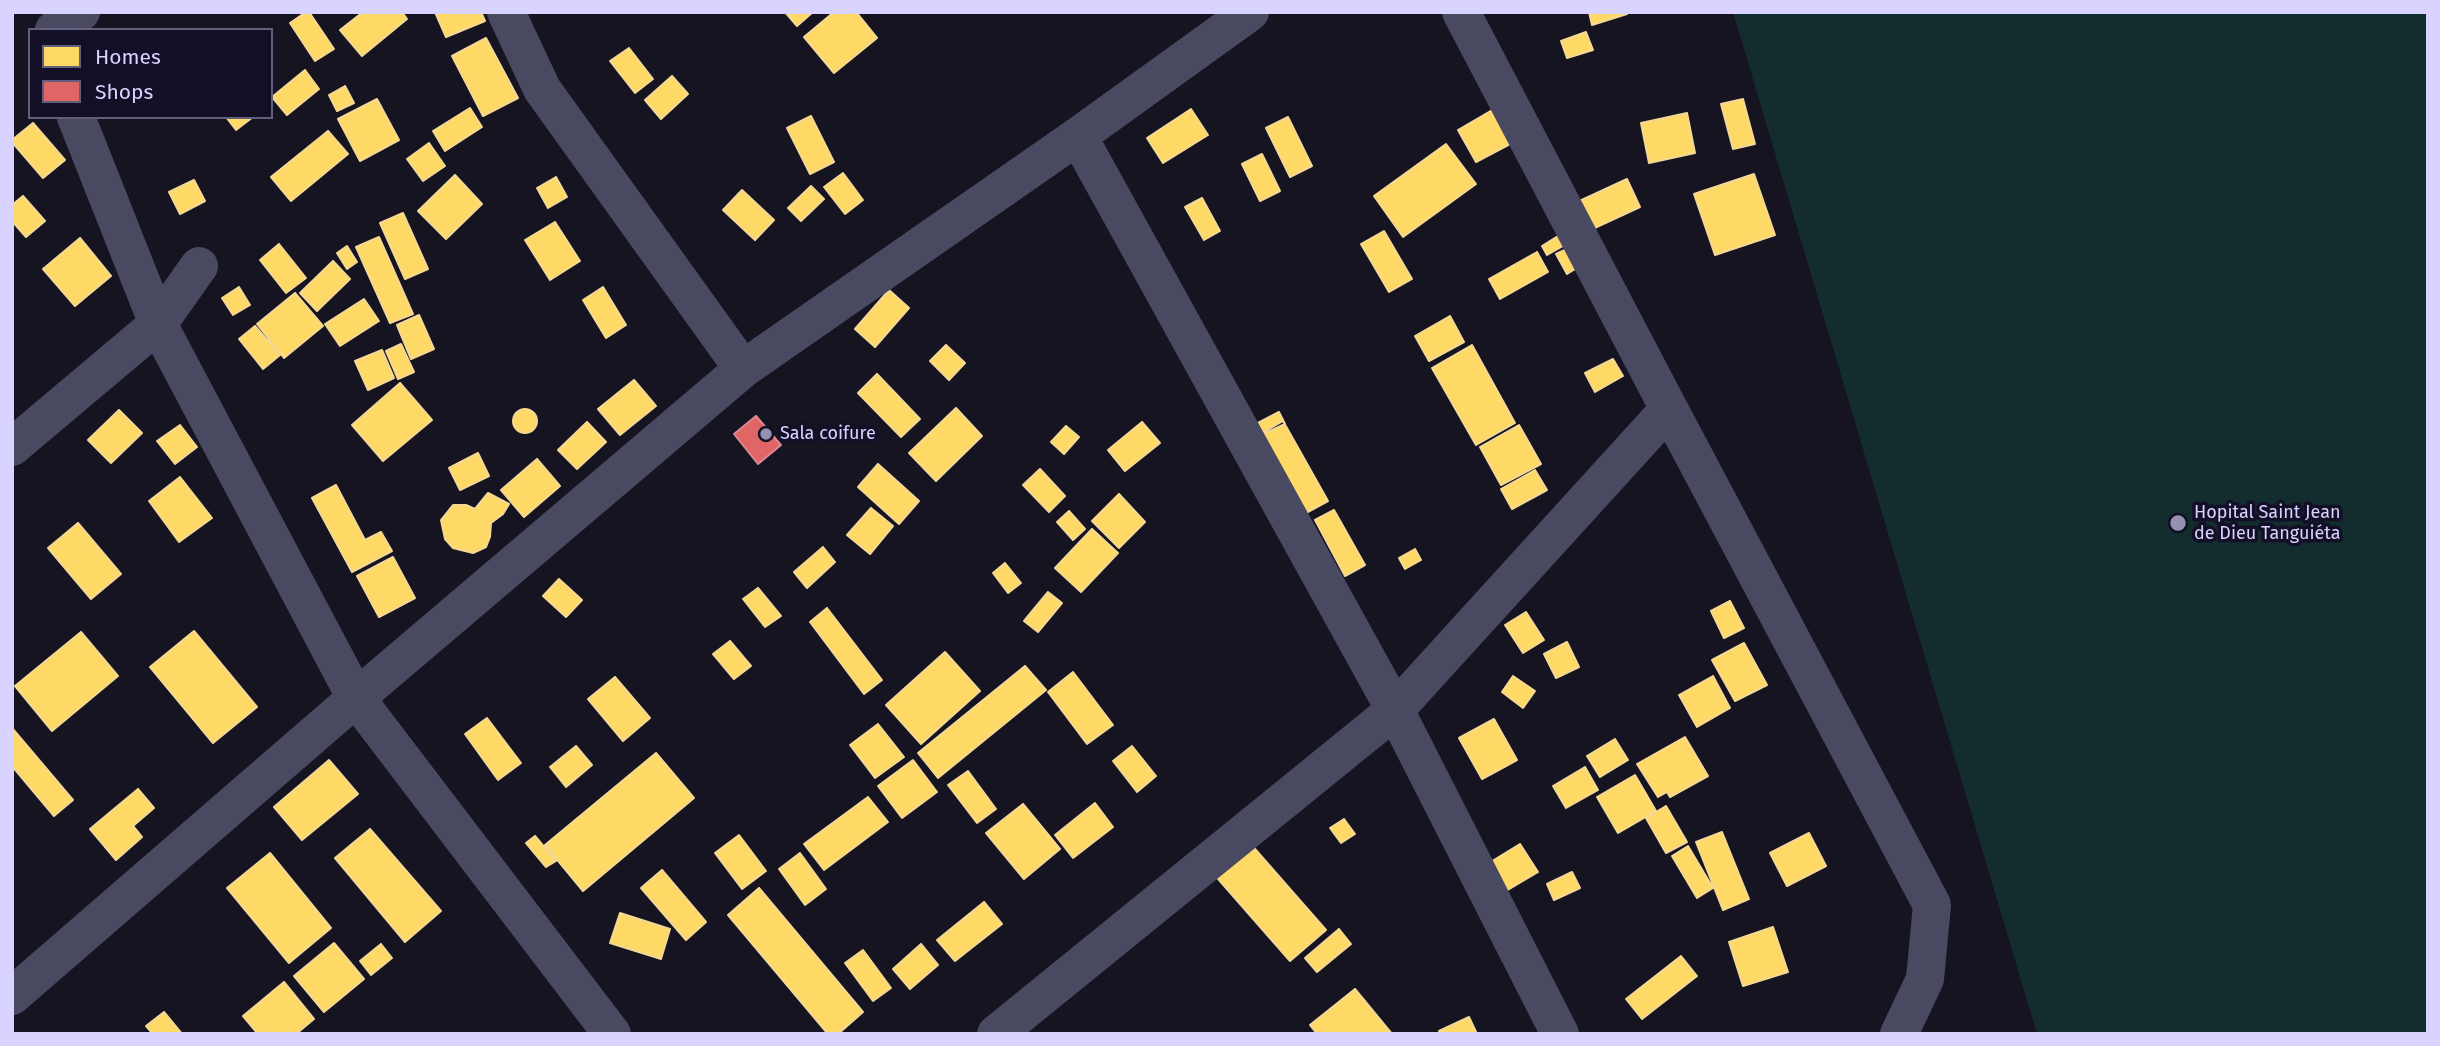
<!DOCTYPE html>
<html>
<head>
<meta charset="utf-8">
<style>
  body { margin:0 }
  #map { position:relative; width:2440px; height:1046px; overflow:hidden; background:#161421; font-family:"Fira Sans",sans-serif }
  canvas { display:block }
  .frame { position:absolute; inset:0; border:14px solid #d9d4ff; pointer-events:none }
  .legend { position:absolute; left:28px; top:28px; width:245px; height:91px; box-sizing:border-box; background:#130f26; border:2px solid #625e7d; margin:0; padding:9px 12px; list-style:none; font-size:21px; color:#d9d4ff }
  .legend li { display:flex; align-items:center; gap:14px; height:35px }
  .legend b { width:35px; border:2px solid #625e7d }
</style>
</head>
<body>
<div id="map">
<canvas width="2440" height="1046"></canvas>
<div class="frame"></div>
<ul class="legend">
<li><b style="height:19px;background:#ffd966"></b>Homes</li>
<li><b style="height:19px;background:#e06666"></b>Shops</li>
</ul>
</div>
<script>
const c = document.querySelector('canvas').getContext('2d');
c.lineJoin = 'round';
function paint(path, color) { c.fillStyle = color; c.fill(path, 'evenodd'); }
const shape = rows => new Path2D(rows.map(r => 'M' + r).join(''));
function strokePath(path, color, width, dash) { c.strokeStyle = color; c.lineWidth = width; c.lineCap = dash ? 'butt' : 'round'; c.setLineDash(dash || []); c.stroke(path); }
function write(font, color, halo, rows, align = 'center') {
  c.font = font + ' "Fira Sans",sans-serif'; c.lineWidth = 7; c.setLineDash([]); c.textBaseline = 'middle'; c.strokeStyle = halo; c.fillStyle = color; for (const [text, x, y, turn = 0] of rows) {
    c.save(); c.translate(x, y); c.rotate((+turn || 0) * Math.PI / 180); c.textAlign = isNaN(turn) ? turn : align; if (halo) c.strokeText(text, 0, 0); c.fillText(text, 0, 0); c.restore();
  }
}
const green = shape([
  [1733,12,2428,12,2428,1034,2037,1034]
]);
const homes = shape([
  [306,12,309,12,334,49,315,61,290,23,306,12],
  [363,12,402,12,407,19,362,56,340,30,363,12],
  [435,12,481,12,485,21,446,37,435,12],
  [785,12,813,12,797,26,785,12],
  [834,12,856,12,877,38,834,73,804,37,834,12],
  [1589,12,1626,12,1627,14,1592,25,1589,12],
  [1586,32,1593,50,1567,58,1561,41,1586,32],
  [486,38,518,98,483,116,452,56,486,38],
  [629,48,653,79,635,93,610,61,629,48],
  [305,70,319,89,287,115,272,97,305,70],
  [672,76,688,94,661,119,645,100,672,76],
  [345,86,354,103,337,111,329,95,345,86],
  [377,99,399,140,360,161,338,119,377,99],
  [1743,99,1755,144,1733,149,1721,104,1743,99],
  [470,108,482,127,445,151,433,131,470,108],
  [1191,109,1208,135,1163,163,1147,138,1191,109],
  [1494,109,1512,143,1476,162,1458,130,1494,109],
  [1687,113,1695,153,1649,163,1641,123,1687,113],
  [811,116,834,162,810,174,787,128,811,116],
  [226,117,253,117,236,130,226,117],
  [1288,117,1312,166,1290,177,1266,128,1288,117],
  [33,123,65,160,43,178,12,142,12,140,33,123],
  [328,131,348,154,291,201,271,177,328,131],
  [429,143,445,166,423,181,407,159,429,143],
  [1446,144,1476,184,1403,237,1374,196,1446,144],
  [1262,154,1280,191,1260,201,1242,164,1262,154],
  [843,173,863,200,845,214,824,187,843,173],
  [1754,174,1775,235,1715,255,1694,194,1754,174],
  [455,175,482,204,446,239,418,211,455,175],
  [556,177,567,197,548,208,537,188,556,177],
  [1627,179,1640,207,1586,232,1573,204,1627,179],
  [194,180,205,201,180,214,169,192,194,180],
  [811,186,824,199,801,221,788,208,811,186],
  [742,190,774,220,755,240,723,210,742,190],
  [23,196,45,221,26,237,12,221,12,205,23,196],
  [1202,198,1220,231,1204,240,1185,207,1202,198],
  [403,213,428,269,405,279,380,223,403,213],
  [555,222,580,261,550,280,525,240,555,222],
  [1384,231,1412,279,1389,292,1361,244,1384,231],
  [1558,236,1563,246,1547,255,1542,246,1558,236],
  [379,237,413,314,390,323,356,247,379,237],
  [80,238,111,276,75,306,43,269,80,238],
  [279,244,306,278,286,293,260,260,279,244],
  [347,246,357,262,347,269,337,253,347,246],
  [1569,248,1580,266,1567,274,1556,254,1569,248],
  [1537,252,1548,272,1500,299,1489,279,1537,252],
  [333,261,350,279,317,311,300,293,333,261],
  [239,287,250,305,233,315,222,298,239,287],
  [603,287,626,325,606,338,583,300,603,287],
  [889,290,909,308,875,347,855,329,889,290],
  [295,293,323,326,284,358,257,324,295,293],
  [364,299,379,321,340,346,325,324,364,299],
  [419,315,434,349,411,359,397,325,419,315],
  [1450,316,1464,342,1429,361,1415,336,1450,316],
  [255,326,280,355,263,369,239,339,255,326],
  [401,344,414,372,398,379,386,351,401,344],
  [946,345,965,363,949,380,930,361,946,345],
  [1472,345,1515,423,1476,445,1432,368,1472,345],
  [382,350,394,378,368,390,355,361,382,350],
  [1613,359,1623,376,1595,392,1585,373,1613,359],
  [877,374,920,419,901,437,858,393,877,374],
  [634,380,656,406,620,435,598,409,634,380],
  [400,383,432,420,383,461,352,425,400,383],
  [956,408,982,436,936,481,909,453,956,408],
  '513 421a12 12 0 1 1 24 0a12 12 0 1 1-24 0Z',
  [119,410,142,433,111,463,88,440,119,410],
  [1279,412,1285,424,1261,435,1256,424,1279,412],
  [1283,421,1328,501,1306,513,1262,433,1283,421],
  [587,422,606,442,577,469,558,450,587,422],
  [1142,422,1160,443,1125,471,1108,450,1142,422],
  [180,425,197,447,175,464,157,441,180,425],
  [1519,425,1541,464,1501,485,1480,447,1519,425],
  [1066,426,1079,437,1064,454,1051,442,1066,426],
  [478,453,489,476,460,490,449,468,478,453],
  [537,459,560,486,524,517,501,490,537,459],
  [878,464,919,501,899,524,858,487,878,464],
  [1040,469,1065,496,1049,512,1023,485,1040,469],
  [1535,470,1547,490,1512,509,1501,489,1535,470],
  [180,477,212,518,179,542,149,501,180,477],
  [336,485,365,540,381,532,392,551,352,572,312,498,336,485],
  [488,493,509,504,503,514,491,523,490,537,486,547,473,553,453,548,445,539,441,520,453,505,466,505,475,509,488,493],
  [1119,494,1145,522,1119,548,1092,521,1119,494],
  [871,508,893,526,870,554,847,535,871,508],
  [1334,510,1365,565,1345,576,1315,520,1334,510],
  [1069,511,1085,529,1073,540,1057,522,1069,511],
  [78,523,121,574,91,599,48,548,78,523],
  [1092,529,1118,553,1081,592,1055,568,1092,529],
  [823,547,835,562,807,588,794,572,823,547],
  [1415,549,1421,560,1405,569,1399,558,1415,549],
  [393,557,415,598,379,617,357,576,393,557],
  [1005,563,1021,583,1008,593,993,573,1005,563],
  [559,579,582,600,566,617,543,596,559,579],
  [758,588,781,616,765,627,743,599,758,588],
  [1048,592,1062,603,1038,632,1024,621,1048,592],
  [1730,601,1744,628,1724,638,1711,611,1730,601],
  [827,608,882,680,864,694,810,622,827,608],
  [1526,612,1544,640,1523,653,1505,625,1526,612],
  [194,631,257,707,213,743,150,667,194,631],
  [81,632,118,676,52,731,15,686,81,632],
  [730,641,751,666,734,679,713,654,730,641],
  [1567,642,1579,667,1556,678,1544,654,1567,642],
  [1744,643,1767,685,1735,701,1712,660,1744,643],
  [945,652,980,691,921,744,886,705,945,652],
  [1025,666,1046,690,938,778,918,753,1025,666],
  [1073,672,1113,725,1087,744,1048,692,1073,672],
  [1513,676,1535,691,1523,708,1502,692,1513,676],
  [1713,676,1730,708,1697,727,1679,695,1713,676],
  [615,677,650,718,623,741,588,699,615,677],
  [487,718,521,763,498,780,465,734,487,718],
  [1494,719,1517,760,1482,779,1459,738,1494,719],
  [878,724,904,757,875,778,850,745,878,724],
  [12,728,73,800,54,816,12,766,12,728],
  [1685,737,1708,776,1670,797,1667,792,1658,797,1637,764,1685,737],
  [1615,739,1628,760,1600,777,1587,756,1615,739],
  [576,746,592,765,566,787,550,767,576,746],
  [1132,746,1156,776,1137,792,1113,761,1132,746],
  [656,753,694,798,583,891,545,845,656,753],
  [329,760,358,794,302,840,274,807,329,760],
  [913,760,937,792,902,818,878,786,913,760],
  [1585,767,1598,790,1566,808,1553,786,1585,767],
  [968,771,996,809,977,823,948,785,968,771],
  [1635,775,1656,811,1618,833,1597,797,1635,775],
  [138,789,154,808,133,826,142,837,116,860,90,829,138,789],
  [868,797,888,822,824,870,804,844,868,797],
  [1095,803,1113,827,1073,858,1055,835,1095,803],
  [1023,804,1060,849,1024,879,986,833,1023,804],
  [1666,806,1687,842,1666,853,1646,818,1666,806],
  [1344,819,1355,834,1341,843,1330,828,1344,819],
  [370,829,441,911,405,942,335,858,370,829],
  [1722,832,1749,899,1723,910,1696,842,1722,832],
  [1809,833,1826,866,1787,886,1770,853,1809,833],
  [739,835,766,871,742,889,715,853,739,835],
  [535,836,556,861,546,867,526,843,535,836],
  [1248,841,1326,930,1290,961,1212,872,1248,841],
  [1520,844,1538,872,1506,891,1489,863,1520,844],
  [1688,846,1713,888,1697,898,1672,856,1688,846],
  [270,853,331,928,289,963,227,888,270,853],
  [800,853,826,889,805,905,779,869,800,853],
  [662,870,706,922,686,940,641,888,662,870],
  [1572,872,1580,888,1554,900,1547,884,1572,872],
  [759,888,863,1012,838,1034,828,1034,728,915,759,888],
  [984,902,1002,924,955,961,937,940,984,902],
  [620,913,670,929,661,959,610,943,620,913],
  [1773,927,1788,972,1743,986,1729,942,1773,927],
  [1339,929,1351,944,1317,972,1305,958,1339,929],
  [334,943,364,979,324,1012,294,976,334,943],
  [381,944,392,958,371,975,360,961,381,944],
  [921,944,938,965,910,989,893,969,921,944],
  [863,950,891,988,873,1001,845,963,863,950],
  [1681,956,1697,976,1642,1019,1626,999,1681,956],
  [284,982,314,1019,296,1034,258,1034,243,1016,284,982],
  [1355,989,1392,1034,1317,1034,1310,1025,1355,989],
  [164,1012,182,1034,153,1034,146,1026,164,1012],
  [1469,1017,1477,1034,1441,1034,1439,1031,1469,1017]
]);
const shops = shape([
  [756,416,781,445,758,464,734,434,756,416]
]);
const minor = shape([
  [506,12,542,89,743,369],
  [54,30,81,12],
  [76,117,158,324,356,698,612,1034],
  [1078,136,1395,710,1560,1034],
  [1669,409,1932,905,1925,979,1899,1034],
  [12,447,158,324,199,266],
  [12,996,356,698,743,369,1078,136,1250,12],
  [996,1034,1395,710,1669,409,1461,12]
]);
const markers = [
  [766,434,7,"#9591b1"],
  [2178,523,9,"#9591b1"]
];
const poiNames = [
  ["Sala coifure",780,434],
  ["Hopital Saint Jean",2194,513],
  ["de Dieu Tanguiéta",2194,534]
];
paint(green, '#132c2d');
paint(homes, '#ffd966');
strokePath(homes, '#f4d894', 2);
paint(shops, '#e06666');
strokePath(shops, '#de8794', 2);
strokePath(minor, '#4a4962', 38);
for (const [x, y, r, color] of markers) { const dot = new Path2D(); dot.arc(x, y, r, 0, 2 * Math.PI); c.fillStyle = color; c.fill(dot); strokePath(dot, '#130f26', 2.5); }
write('18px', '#d9d4ff', '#130f26', poiNames, 'left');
</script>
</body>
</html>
